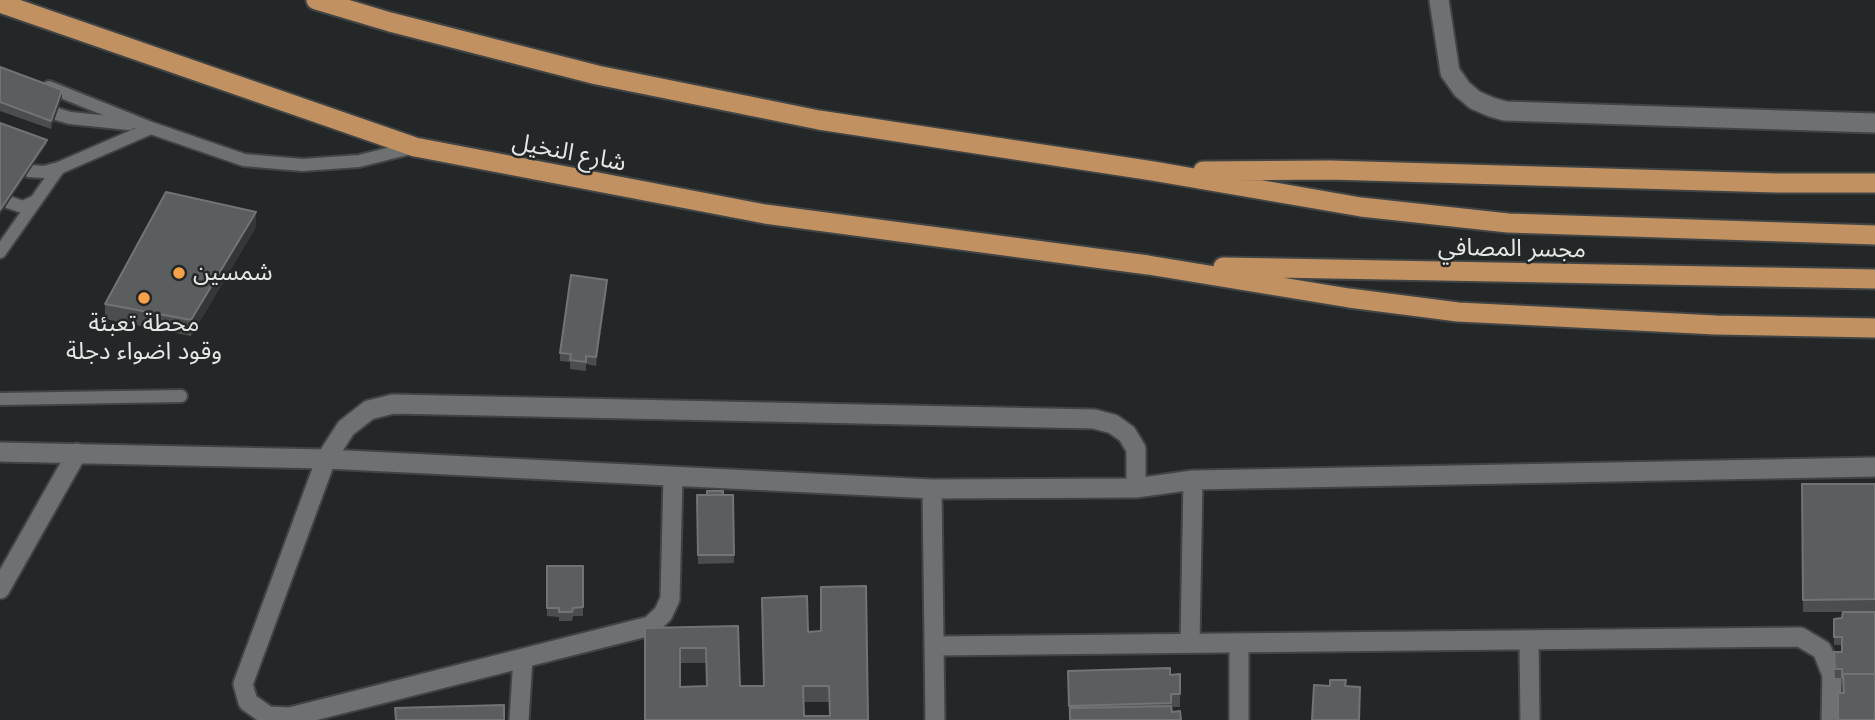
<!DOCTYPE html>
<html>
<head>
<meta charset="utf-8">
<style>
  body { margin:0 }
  canvas { display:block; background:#242727 }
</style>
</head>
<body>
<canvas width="1875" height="720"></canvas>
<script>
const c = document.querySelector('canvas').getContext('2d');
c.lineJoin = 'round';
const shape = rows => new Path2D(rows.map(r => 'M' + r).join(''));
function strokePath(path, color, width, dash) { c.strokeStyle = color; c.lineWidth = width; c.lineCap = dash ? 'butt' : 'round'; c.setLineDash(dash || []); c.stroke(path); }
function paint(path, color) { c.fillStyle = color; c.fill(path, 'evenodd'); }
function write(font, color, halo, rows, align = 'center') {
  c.font = font + ' "PT Sans","Noto Sans Arabic",sans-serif'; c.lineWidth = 5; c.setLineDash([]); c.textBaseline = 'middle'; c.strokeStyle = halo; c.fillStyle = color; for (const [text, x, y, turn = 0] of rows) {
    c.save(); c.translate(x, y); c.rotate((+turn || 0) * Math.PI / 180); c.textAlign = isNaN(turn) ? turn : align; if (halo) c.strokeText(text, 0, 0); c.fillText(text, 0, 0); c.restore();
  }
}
const service = shape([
  [49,87,151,128,244,160,302,165,359,161,415,147],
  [40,109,70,118,129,124],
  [29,171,44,172,59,168],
  [8,202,23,207,34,202],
  [0,252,59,168,151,128],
  [0,399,181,396]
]);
const minor = shape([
  [1439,0,1450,72,1462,89,1475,100,1491,107,1505,111,1875,123],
  [0,452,326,459,932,489,1136,488,1193,480,1875,467],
  [673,477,670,599,663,614,650,626,290,717,268,716,248,702,243,684,326,459,346,428,369,410,393,404,1094,419,1113,424,1127,434,1136,449,1136,488],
  [932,489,935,720],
  [0,589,77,453],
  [1529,640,1530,720],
  [1190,643,1193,480],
  [1239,643,1239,720],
  [936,646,1800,637,1822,650,1832,675,1831,720],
  [519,720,523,658]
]);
const trunk = shape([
  [316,0,390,22,597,75,819,120,1153,171,1361,207,1508,223,1875,235],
  [0,3,415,147,765,214,1148,265,1349,298,1458,312,1716,325,1875,328],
  [1203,171,1330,170,1776,183,1875,183],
  [1223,267,1875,279]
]);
const wall = shape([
  [0,67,62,98,51,129,0,111],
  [256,227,191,336,105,319,105,304],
  [607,288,596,366,586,364,586,371,570,369,570,362,560,361,560,353],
  [1802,484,1875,484,1875,612,1803,612],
  [697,495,733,495,734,563,698,564],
  [547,566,583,566,583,616,573,616,572,621,559,621,559,617,547,616],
  [1842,618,1843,693,1842,678,1835,678,1834,652,1842,652,1842,645,1834,645,1834,619],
  [738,626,740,686,763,686,808,632,868,720,645,720,645,628],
  [680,663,706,663,706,686,680,687],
  [804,702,829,702,829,716,804,716],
  [1180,674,1180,707,1171,707,1069,718,1068,683]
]);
const shadedWall = shape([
  [62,90,62,98,51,129,51,121],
  [47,140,47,144,0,215,0,210],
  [256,212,256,227,191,336,191,320],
  [607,280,607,288,596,366,596,357]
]);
const building = shape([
  [0,67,62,90,51,121,0,102,0,67],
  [0,123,47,140,0,210,0,123],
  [166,192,256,212,191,320,105,304,166,192],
  [571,275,607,280,596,357,586,356,586,362,570,360,571,354,560,353,571,275],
  [1802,484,1875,484,1875,599,1803,600,1802,484],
  [707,491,723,491,723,495,707,495,707,491],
  [697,495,733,495,734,555,698,555,697,495],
  [547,566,583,566,583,607,573,608,572,612,559,612,559,608,547,608,547,566],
  [866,586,868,720,645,720,645,628,738,626,740,686,764,686,762,598,807,596,808,632,821,631,821,587,866,586],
  [680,648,706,648,707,686,680,687,680,648],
  [803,686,829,686,830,716,804,716,803,686],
  [1843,612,1875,612,1875,674,1843,674,1842,677,1842,669,1835,669,1834,652,1842,652,1842,637,1834,637,1834,619,1842,618,1843,612],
  [1170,668,1170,675,1180,674,1180,694,1171,694,1171,703,1069,706,1068,671,1170,668],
  [1843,674,1875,674,1875,720,1838,720,1838,693,1844,693,1843,674],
  [1330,680,1346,680,1345,686,1360,687,1359,720,1312,720,1314,685,1330,686,1330,680],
  [504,705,504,720,396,720,395,708,504,705],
  [1171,706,1172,712,1180,711,1181,720,1070,720,1070,708,1171,706]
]);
const markers = [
  [179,273,7,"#f7a149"],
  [144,298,7,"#f7a149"]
];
const streetNames = [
  ["شارع النخيل",569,153,11],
  ["مجسر المصافي",1512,249,1]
];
const poiNames = [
  ["شمسين",193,273],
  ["محطة تعبئة",144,324,"center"],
  ["وقود اضواء دجلة",144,352,"center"]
];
strokePath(service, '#414444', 16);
strokePath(minor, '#414444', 23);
strokePath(trunk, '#414444', 23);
strokePath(service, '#6d7171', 12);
strokePath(minor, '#6d7171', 19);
strokePath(trunk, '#c29162', 19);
paint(wall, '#4b4e4e');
paint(shadedWall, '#343737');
paint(building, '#5b5e5e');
strokePath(building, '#717474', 2);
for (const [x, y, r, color] of markers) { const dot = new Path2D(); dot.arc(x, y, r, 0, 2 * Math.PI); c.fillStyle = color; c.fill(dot); strokePath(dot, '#242727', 2.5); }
write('24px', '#e5e7e7', '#242727', streetNames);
write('24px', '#e5e7e7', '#242727', poiNames, 'left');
</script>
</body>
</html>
